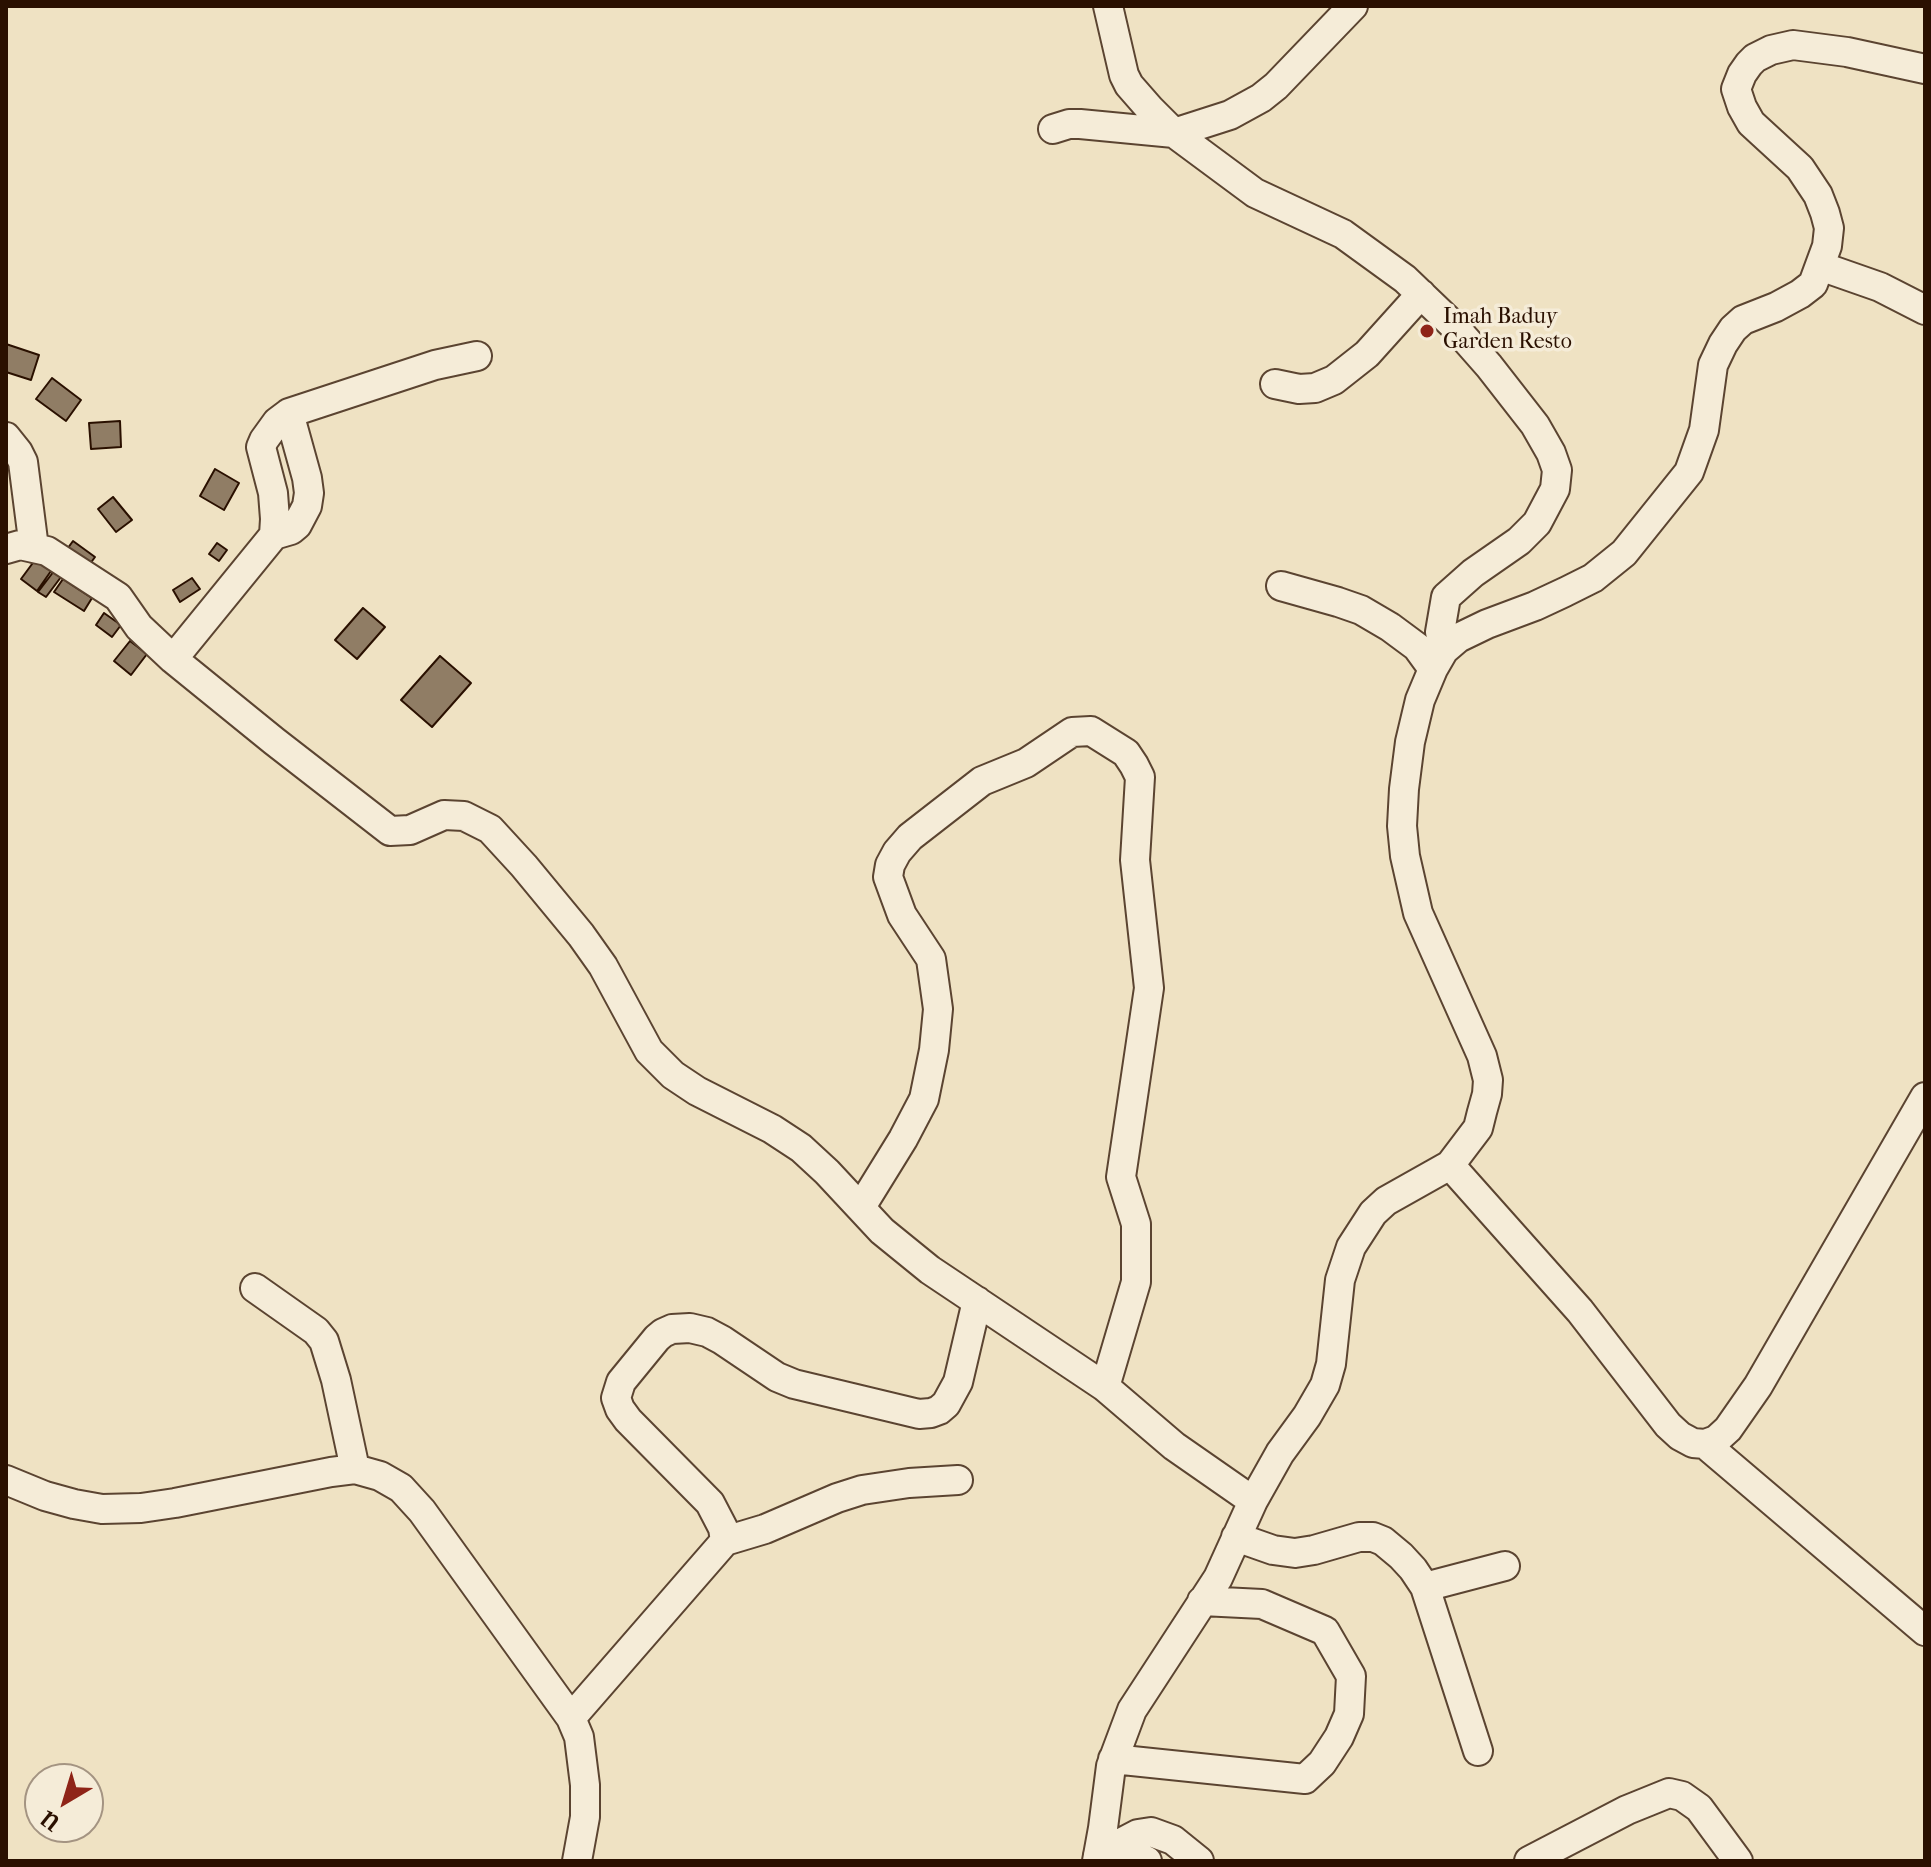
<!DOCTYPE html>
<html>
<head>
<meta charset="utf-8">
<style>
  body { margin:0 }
  #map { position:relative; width:1931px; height:1867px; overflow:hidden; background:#efe2c3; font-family:"IM FELL French Canon",serif }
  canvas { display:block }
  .frame { position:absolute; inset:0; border:8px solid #2a1000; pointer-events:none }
  .north { position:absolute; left:24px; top:1763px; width:80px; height:80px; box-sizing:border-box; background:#f5ecd8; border:2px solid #a49482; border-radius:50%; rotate:218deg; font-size:22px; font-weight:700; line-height:32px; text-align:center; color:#2a1000 }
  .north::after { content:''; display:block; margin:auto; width:28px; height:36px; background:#8f2418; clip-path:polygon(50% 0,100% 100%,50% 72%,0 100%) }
</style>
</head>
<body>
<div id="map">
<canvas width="1931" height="1867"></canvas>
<div class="frame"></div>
<div class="north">U</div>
</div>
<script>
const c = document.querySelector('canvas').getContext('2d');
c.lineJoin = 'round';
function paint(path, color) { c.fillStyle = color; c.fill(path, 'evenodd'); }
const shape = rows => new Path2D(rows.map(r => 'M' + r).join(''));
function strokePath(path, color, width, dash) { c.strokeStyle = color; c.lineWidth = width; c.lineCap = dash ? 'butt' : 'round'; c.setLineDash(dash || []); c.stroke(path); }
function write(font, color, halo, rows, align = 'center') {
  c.font = font + ' "IM FELL French Canon",serif'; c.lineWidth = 7; c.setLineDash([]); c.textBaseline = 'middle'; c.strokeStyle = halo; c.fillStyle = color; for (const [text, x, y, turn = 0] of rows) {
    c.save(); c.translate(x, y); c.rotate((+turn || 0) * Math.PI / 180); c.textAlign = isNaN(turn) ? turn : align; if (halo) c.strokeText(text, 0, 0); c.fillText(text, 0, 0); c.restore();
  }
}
const building = shape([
  [6,344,39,355,31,380,6,372,6,344],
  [52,378,81,400,66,421,36,399,52,378],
  [120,421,121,447,91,449,89,423,120,421],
  [215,469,239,483,224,510,200,496,215,469],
  [113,497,132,520,116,532,98,509,113,497],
  [73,541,95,557,87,568,65,552,73,541],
  [217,543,227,550,219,561,209,554,217,543],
  [35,560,51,571,37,591,21,579,35,560],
  [54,571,61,577,46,597,38,592,54,571],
  [192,578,200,589,180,602,173,590,192,578],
  [63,579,92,598,84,611,54,592,63,579],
  [363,608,385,627,357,659,335,640,363,608],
  [104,613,121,625,112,637,96,625,104,613],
  [130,641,147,654,131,675,114,661,130,641],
  [440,656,471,683,432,727,401,700,440,656]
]);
const minor = shape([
  [1108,6,1124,75,1129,85,1150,109,1174,133,1255,193,1343,234,1405,279,1452,324,1489,366,1535,425,1551,453,1557,470,1555,489,1537,523,1519,541,1473,573,1446,597,1440,632,1444,650],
  [1053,129,1069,124,1080,124,1174,133,1230,115,1261,98,1276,86,1353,6],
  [1820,266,1880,287,1925,310],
  [1275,384,1299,389,1315,388,1334,380,1367,354,1421,294],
  [6,437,18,452,23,462,34,548],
  [274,535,291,530,297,525,307,506,309,493,307,478,289,413],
  [6,549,20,545,47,551,118,597,139,627,173,659,274,741,390,831,410,830,444,815,464,816,490,829,524,866,581,935,603,966,649,1051,673,1075,697,1091,772,1129,801,1148,827,1172,882,1231,930,1270,1105,1387,1174,1446,1253,1501],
  [1281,586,1338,602,1361,610,1390,627,1417,647,1433,669],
  [173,659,274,535,275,519,273,493,261,447,264,440,277,422,289,413,435,365,477,356],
  [1450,1165,1580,1311,1668,1425,1680,1436,1693,1443,1705,1444,1716,1440,1728,1429,1758,1386,1925,1097],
  [861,1207,903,1139,924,1099,934,1050,938,1009,931,959,902,915,888,877,890,865,897,852,910,837,982,781,1026,763,1072,732,1091,731,1126,753,1134,765,1140,777,1135,860,1149,988,1121,1177,1136,1224,1136,1282,1105,1387],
  [255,1288,316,1331,324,1341,336,1380,355,1469],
  [1705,1444,1925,1631],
  [6,1480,45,1496,74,1504,102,1509,141,1508,175,1503,331,1472,355,1469,380,1476,401,1488,422,1511,571,1718,579,1737,585,1785,585,1817,577,1861],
  [1236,1537,1273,1550,1295,1553,1314,1550,1359,1537,1373,1537,1383,1541,1401,1556,1413,1569,1425,1587,1478,1751],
  [725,1541,723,1528,710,1503,628,1420,620,1409,616,1398,621,1382,657,1338,663,1333,672,1329,690,1328,707,1332,722,1340,777,1377,794,1384,919,1414,931,1413,939,1410,946,1404,958,1382,977,1301],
  [1425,1587,1505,1566],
  [571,1718,725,1541,765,1529,837,1498,862,1490,909,1483,958,1480],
  [1113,1759,1305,1779,1322,1763,1339,1737,1349,1714,1351,1676,1325,1631,1262,1604,1202,1601],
  [1116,1845,1147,1861],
  [1098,1855,1138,1834,1151,1832,1173,1840,1199,1861],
  [1097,1861,1103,1828,1111,1766,1132,1710,1218,1578,1253,1501,1280,1453,1307,1416,1325,1385,1331,1364,1340,1280,1351,1247,1373,1213,1386,1201,1450,1165,1478,1128,1482,1112,1487,1094,1488,1080,1482,1056,1418,913,1405,856,1402,826,1404,789,1410,742,1420,700,1433,669,1444,650,1458,638,1487,624,1535,606,1565,592,1593,578,1624,553,1689,472,1704,430,1713,365,1723,344,1733,329,1743,320,1776,307,1800,294,1813,284,1827,246,1829,228,1825,213,1818,195,1800,168,1751,123,1742,107,1736,89,1742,74,1749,64,1755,58,1771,50,1793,45,1847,52,1925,69],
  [1529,1861,1627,1810,1669,1793,1682,1796,1699,1808,1738,1861]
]);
const markers = [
  [1427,331,8,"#8f2418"]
];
const poiNames = [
  ["Imah Baduy",1443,318],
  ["Garden Resto",1443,343]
];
paint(building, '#907d65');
strokePath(building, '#2a1000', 2);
strokePath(minor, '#5b4431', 32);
strokePath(minor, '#f5ecd8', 28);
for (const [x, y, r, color] of markers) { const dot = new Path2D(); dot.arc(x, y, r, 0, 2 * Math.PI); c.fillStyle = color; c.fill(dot); strokePath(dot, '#f5ecd8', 3); }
write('22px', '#2a1000', '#f5ecd8', poiNames, 'left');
</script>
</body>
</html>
